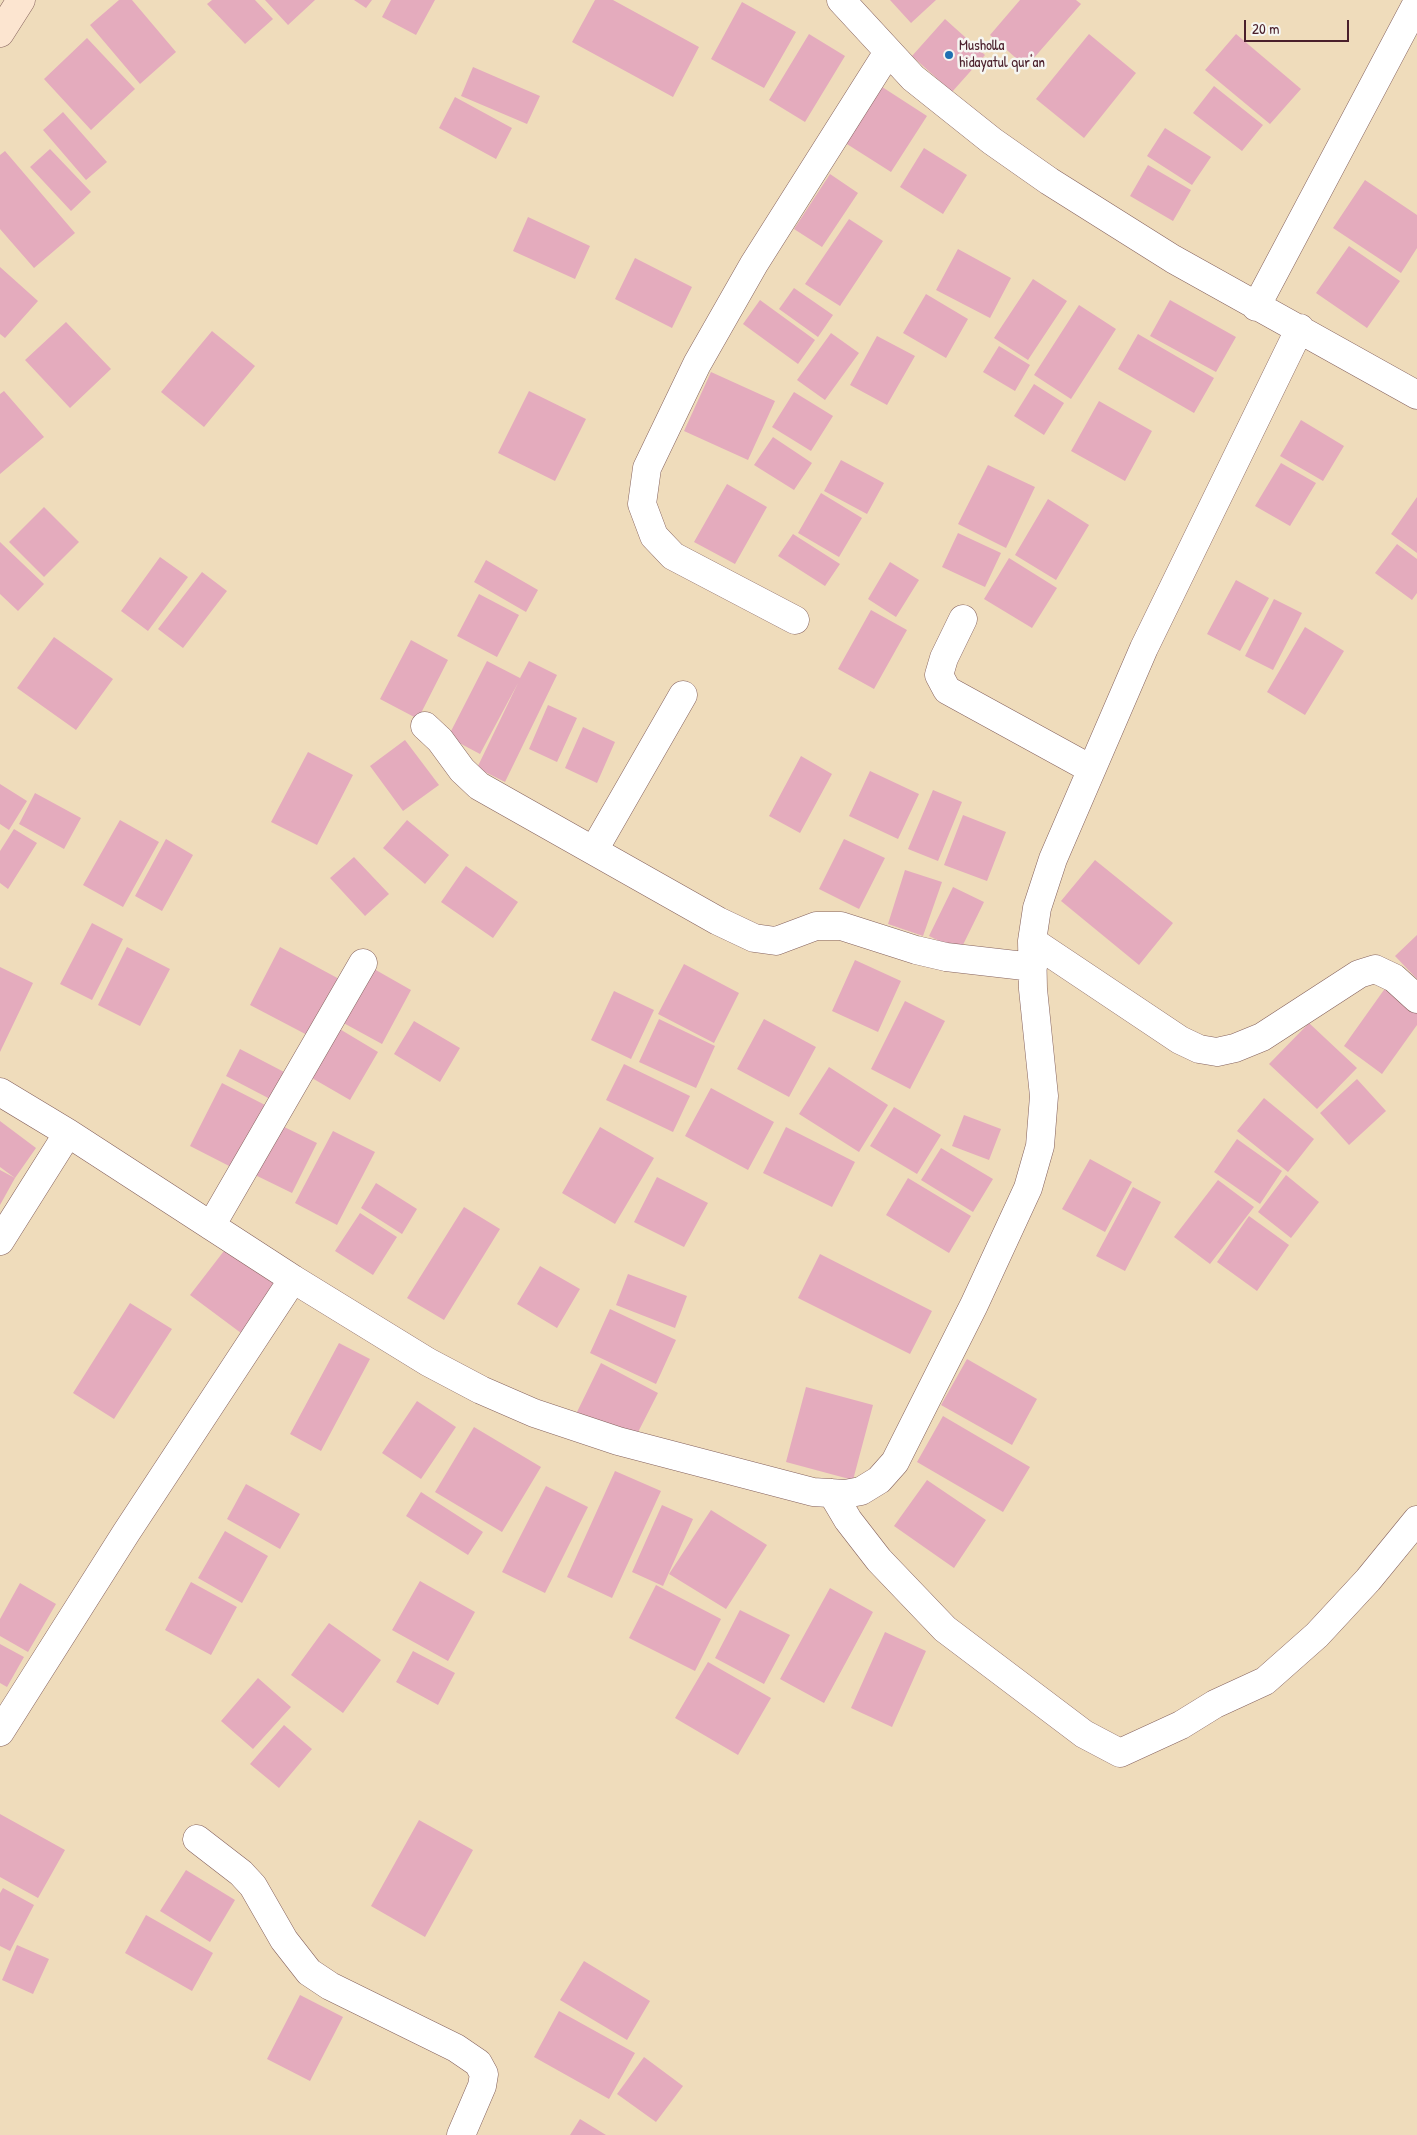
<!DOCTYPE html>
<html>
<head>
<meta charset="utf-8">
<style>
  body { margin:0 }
  #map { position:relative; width:1417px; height:2135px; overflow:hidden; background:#efdcbb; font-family:"Patrick Hand",sans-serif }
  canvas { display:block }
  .scale { position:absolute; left:1244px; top:20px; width:105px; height:22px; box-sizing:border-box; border:2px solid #4a1f2b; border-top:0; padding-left:6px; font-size:15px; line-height:18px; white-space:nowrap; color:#4a1f2b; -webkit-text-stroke:4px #f6f6f2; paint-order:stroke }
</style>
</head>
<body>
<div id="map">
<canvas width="1417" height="2135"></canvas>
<div class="scale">20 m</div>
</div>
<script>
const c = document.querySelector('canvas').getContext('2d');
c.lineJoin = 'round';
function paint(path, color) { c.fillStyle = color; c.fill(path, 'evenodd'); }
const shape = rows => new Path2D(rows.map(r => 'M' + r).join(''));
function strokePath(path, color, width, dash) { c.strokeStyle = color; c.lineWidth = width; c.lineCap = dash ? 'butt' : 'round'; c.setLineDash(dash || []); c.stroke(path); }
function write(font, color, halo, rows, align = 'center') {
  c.font = font + ' "Patrick Hand",sans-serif'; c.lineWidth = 5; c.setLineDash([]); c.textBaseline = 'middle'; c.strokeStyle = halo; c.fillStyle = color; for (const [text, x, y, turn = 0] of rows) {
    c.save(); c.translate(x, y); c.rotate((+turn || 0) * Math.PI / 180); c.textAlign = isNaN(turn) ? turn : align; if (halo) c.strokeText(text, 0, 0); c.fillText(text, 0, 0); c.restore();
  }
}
const building = shape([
  [119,0,132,0,176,52,140,84,90,25],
  [212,0,255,0,273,19,245,44,207,4],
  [265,0,315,0,288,25],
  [354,0,372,0,366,8],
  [391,0,435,0,416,35,382,17],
  [595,0,613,0,699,47,673,97,572,42],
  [890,0,936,0,911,23],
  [1020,0,1076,0,1081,4,1026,67,990,35],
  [742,2,796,32,764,88,711,59],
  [945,19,985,55,952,92,912,56],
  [809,34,845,56,805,122,769,100],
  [1089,34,1136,73,1084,138,1036,99],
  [1236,34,1301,89,1270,124,1205,70],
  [87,38,135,89,91,130,44,79],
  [473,67,540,96,527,124,461,96],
  [876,83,927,116,891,172,839,139],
  [1214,86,1263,125,1242,151,1193,113],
  [455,97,512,128,496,159,439,128],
  [63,112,107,162,86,180,43,130],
  [1165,128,1211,157,1192,185,1147,156],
  [924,148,967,175,943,214,900,187],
  [50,149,91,192,71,211,30,167],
  [5,151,75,233,34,268,0,229,0,155],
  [1148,165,1191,190,1173,221,1130,196],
  [830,174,858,193,822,247,794,229],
  [1365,180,1417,215,1417,248,1401,273,1333,228],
  [528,217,590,246,575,279,513,251],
  [849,219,883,241,840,306,805,284],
  [1349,246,1400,281,1367,328,1316,293],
  [958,249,1011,278,990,318,936,290],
  [635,258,692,287,672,328,615,299],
  [0,267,38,301,5,338,0,334],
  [1033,279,1067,301,1028,360,994,338],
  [794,288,833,315,818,337,779,309],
  [926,294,968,319,946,358,903,333],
  [760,300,815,340,798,364,743,324],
  [1170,300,1236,337,1216,372,1150,336],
  [1079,305,1116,329,1071,399,1034,375],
  [66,322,111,369,70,408,25,360],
  [212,331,255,366,204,427,161,392],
  [831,333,859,353,825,400,797,380],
  [1138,334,1214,378,1194,413,1118,369],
  [877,336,915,356,887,405,850,385],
  [999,346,1030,365,1015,391,983,372],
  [711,372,775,401,748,460,684,431],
  [1034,384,1064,403,1044,435,1014,416],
  [4,391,44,437,0,474,0,394],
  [529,391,586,419,555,481,498,453],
  [794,392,833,416,811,451,772,427],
  [1099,401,1152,431,1125,481,1071,451],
  [1301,420,1344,446,1323,481,1280,456],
  [773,437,812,463,794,490,754,465],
  [841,460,884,483,867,514,824,491],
  [1281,463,1316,483,1290,526,1255,506],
  [988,465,1035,487,1006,548,958,524],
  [727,484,767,507,735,564,694,542],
  [821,493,862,518,839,557,798,533],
  [1417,497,1417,553,1391,534],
  [1048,499,1089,525,1056,580,1015,555],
  [44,507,79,542,44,577,9,542],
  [958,533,1001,553,985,587,942,567],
  [793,534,840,564,825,586,778,556],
  [0,542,44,584,18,611,0,594],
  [1397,544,1417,559,1417,593,1412,600,1375,573],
  [160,557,188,577,148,631,121,611],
  [1009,558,1057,588,1032,628,984,599],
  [486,560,538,590,526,612,474,582],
  [890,562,919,580,896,617,868,599],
  [202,572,227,591,183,648,158,629],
  [1236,580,1269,598,1240,651,1207,634],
  [479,594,519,615,497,657,457,636],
  [1274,599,1302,613,1273,670,1245,656],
  [871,610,907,630,874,689,838,669],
  [1305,627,1344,651,1305,715,1267,692],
  [54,637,113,679,76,730,17,688],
  [411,640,448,660,418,719,380,699],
  [487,661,520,678,529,661,557,675,505,782,477,768,518,683,480,754,448,737],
  [548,705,577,718,557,762,529,749],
  [583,727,615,742,597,783,565,768],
  [405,740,439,785,403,811,370,766],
  [308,752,353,775,317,845,271,822],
  [801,756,832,774,800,833,769,816],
  [870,771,919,794,898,839,849,816],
  [0,784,27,801,9,830,0,824],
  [933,790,962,802,938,861,908,849],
  [35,793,81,818,64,849,19,824],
  [963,815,1006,832,987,881,944,865],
  [120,820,159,842,123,907,83,885],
  [407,820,449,855,425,884,383,848],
  [14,829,37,843,8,889,0,883,0,851],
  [166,839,193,855,162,911,135,896],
  [844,839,885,858,859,909,819,889],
  [354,857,389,894,365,916,330,878],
  [1095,860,1173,923,1139,965,1061,901],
  [466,866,518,902,493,938,441,902],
  [905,870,942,882,923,936,888,924],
  [953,887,984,902,960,951,929,936],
  [92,923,123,939,92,1000,60,984],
  [1417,935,1417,979,1395,956],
  [127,947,170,969,140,1026,98,1005],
  [280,947,341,980,311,1037,250,1005],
  [855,960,901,981,878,1032,832,1011],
  [684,964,739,993,714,1043,658,1014],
  [367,965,411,990,382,1044,338,1020],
  [0,967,33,983,0,1052],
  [1386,987,1417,1008,1417,1025,1382,1074,1344,1046],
  [614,991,654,1010,631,1059,591,1040],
  [905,1001,945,1021,910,1089,871,1069],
  [659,1019,715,1046,696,1088,639,1062],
  [764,1019,816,1047,789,1097,737,1069],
  [414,1021,460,1048,440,1082,394,1054],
  [1309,1023,1357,1068,1317,1109,1269,1064],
  [333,1025,378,1052,350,1100,305,1074],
  [240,1049,286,1073,272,1100,226,1076],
  [624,1064,690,1096,673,1132,606,1100],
  [829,1067,888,1105,859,1152,799,1114],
  [1357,1079,1386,1111,1349,1145,1320,1113],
  [222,1083,267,1106,235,1169,190,1146],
  [711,1088,774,1122,748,1170,685,1136],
  [1264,1098,1314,1139,1288,1172,1237,1131],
  [894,1107,941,1135,917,1174,870,1146],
  [964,1115,1001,1129,989,1160,952,1146],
  [0,1121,36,1148,15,1178,0,1167],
  [274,1122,317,1143,292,1193,249,1172],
  [600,1127,654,1158,615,1224,562,1193],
  [786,1127,855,1162,832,1207,763,1173],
  [333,1131,375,1152,337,1225,295,1203],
  [1237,1139,1282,1171,1260,1204,1214,1172],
  [941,1148,993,1179,973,1212,921,1180],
  [1090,1159,1132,1182,1105,1232,1062,1209],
  [0,1170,15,1178,0,1205],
  [1286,1175,1319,1202,1291,1238,1258,1212],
  [657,1177,708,1203,684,1247,634,1222],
  [908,1178,971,1216,949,1253,886,1215],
  [1218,1180,1254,1207,1210,1264,1174,1237],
  [376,1183,417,1209,402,1234,361,1208],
  [1133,1187,1161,1202,1125,1271,1096,1256],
  [464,1207,500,1229,444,1320,407,1298],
  [360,1213,397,1237,373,1275,335,1251],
  [1249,1216,1289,1245,1257,1291,1217,1262],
  [227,1247,278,1284,241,1333,190,1295],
  [820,1254,932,1311,910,1354,798,1298],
  [540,1266,580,1289,557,1328,517,1304],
  [628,1274,687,1296,675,1328,616,1305],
  [130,1303,172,1329,114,1419,73,1393],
  [610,1309,676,1340,656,1384,590,1353],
  [339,1343,370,1359,321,1451,290,1434],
  [967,1359,1037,1399,1012,1445,941,1405],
  [601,1363,658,1393,634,1440,577,1412],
  [806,1387,873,1405,853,1480,786,1462],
  [417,1401,456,1427,421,1479,382,1453],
  [943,1416,1030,1467,1003,1512,917,1462],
  [474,1427,541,1467,502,1532,435,1492],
  [615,1471,661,1491,612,1598,567,1577],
  [927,1480,986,1520,954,1568,894,1526],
  [246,1484,300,1514,280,1549,227,1519],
  [546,1486,588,1507,545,1593,502,1572],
  [421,1492,483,1532,468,1555,406,1516],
  [662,1505,693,1519,663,1586,632,1572],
  [711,1510,767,1545,726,1609,669,1574],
  [225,1531,268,1556,242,1603,198,1578],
  [420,1581,475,1612,448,1661,392,1630],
  [191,1582,237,1607,211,1655,165,1630],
  [20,1583,56,1604,28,1652,0,1636,0,1619],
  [656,1585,721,1619,695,1671,629,1638],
  [830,1588,873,1612,824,1703,780,1679],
  [740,1610,790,1635,764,1684,715,1658],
  [329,1623,381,1660,343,1713,291,1675],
  [885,1632,926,1651,892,1727,851,1708],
  [0,1644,24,1657,7,1687,0,1683],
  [413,1651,455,1673,438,1705,396,1682],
  [708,1662,771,1698,738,1755,675,1718],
  [258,1678,291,1707,253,1749,221,1721],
  [284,1725,312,1749,279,1788,250,1764],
  [0,1814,65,1850,38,1898,0,1877],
  [419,1820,473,1850,425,1937,371,1906],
  [186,1870,235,1900,210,1942,160,1911],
  [3,1888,34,1905,10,1951,0,1946,0,1893],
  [146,1915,213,1953,192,1991,125,1953],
  [17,1945,49,1959,33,1994,2,1980],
  [584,1961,650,2001,627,2040,560,2000],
  [300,1995,343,2017,310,2081,267,2059],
  [559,2011,635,2053,609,2099,534,2057],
  [644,2057,683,2086,656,2122,617,2094],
  [580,2119,606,2135,570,2135]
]);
const street = shape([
  [841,0,913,78,992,141,1049,181,1173,259,1417,395],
  [1256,307,1417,3],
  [963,619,944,658,939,675,947,690,1091,769],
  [795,620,673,556,654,536,642,504,647,468,697,364,754,264,888,52],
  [425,726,440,740,462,770,479,786,718,921,754,938,776,941,816,926,841,926,916,950,946,957,1033,967],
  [594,850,683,695],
  [1032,941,1180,1040,1199,1049,1217,1052,1235,1048,1262,1037,1359,974,1375,969,1394,978,1417,999],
  [0,1092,68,1133,293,1279,428,1362,481,1390,534,1413,618,1441,813,1492,845,1494,861,1491,879,1480,895,1462,974,1305,1028,1188,1040,1146,1044,1096,1033,989,1032,941,1037,908,1053,859,1144,648,1300,328],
  [211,1226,363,963],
  [0,1241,68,1133],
  [832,1493,848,1520,879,1560,945,1629,1084,1734,1120,1753,1181,1725,1215,1704,1265,1681,1317,1635,1368,1580,1417,1520],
  [0,1732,126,1533,293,1279],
  [197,1839,241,1873,253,1886,284,1940,309,1972,330,1986,456,2048,478,2063,484,2074,482,2086,461,2135]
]);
const secondary = shape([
  [0,33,21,0]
]);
const markers = [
  [949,55,5,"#1f6fb2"]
];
const poiNames = [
  ["Musholla",959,46],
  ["hidayatul qur'an",959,63]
];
paint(building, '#e4abbd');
strokePath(street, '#84615d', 29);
strokePath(secondary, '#84615d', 29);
strokePath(street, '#fff', 28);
strokePath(secondary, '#fce5d0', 28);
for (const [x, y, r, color] of markers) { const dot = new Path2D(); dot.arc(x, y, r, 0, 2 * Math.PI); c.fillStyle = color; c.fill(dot); strokePath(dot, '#f6f6f2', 2); }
write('15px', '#4a1f2b', '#f6f6f2', poiNames, 'left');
</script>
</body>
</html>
